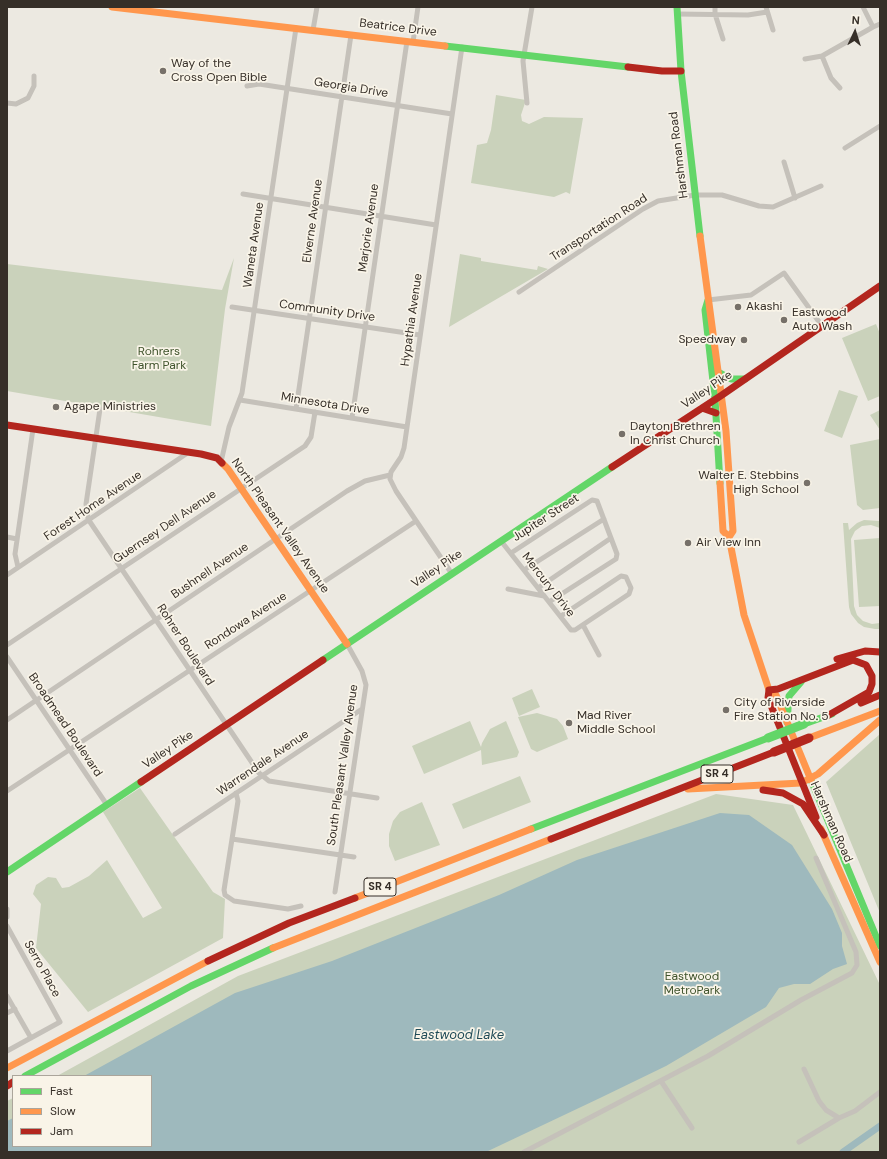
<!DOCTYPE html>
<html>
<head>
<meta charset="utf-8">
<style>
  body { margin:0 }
  #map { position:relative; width:887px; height:1159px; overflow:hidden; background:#ece9e1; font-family:"DM Sans",sans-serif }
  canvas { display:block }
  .frame { position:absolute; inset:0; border:8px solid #362f28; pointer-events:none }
  .legend { position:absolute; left:12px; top:1075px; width:140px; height:72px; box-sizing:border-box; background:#f9f4e8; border:1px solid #aba59b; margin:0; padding:5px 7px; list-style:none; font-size:12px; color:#362f28 }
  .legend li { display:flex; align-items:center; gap:8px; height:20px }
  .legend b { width:20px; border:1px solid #aba59b }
  .north { position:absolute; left:835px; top:12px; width:40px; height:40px; -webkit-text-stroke:3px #f9f4e8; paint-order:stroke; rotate:4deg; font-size:11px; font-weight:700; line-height:16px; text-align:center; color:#362f28 }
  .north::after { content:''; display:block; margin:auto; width:14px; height:18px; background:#362f28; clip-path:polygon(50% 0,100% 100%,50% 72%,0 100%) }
</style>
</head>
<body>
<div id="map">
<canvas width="887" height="1159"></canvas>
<div class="frame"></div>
<ul class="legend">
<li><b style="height:5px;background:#63d668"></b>Fast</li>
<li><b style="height:5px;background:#ff974d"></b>Slow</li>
<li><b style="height:5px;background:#b3261e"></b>Jam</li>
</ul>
<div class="north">N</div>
</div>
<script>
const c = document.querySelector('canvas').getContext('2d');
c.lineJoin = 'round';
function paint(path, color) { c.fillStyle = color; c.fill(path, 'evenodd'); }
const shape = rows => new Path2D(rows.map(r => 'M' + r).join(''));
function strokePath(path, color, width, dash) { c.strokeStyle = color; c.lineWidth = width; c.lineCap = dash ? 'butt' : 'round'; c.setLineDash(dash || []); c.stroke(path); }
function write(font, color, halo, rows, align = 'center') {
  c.font = font + ' "DM Sans",sans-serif'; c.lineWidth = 3.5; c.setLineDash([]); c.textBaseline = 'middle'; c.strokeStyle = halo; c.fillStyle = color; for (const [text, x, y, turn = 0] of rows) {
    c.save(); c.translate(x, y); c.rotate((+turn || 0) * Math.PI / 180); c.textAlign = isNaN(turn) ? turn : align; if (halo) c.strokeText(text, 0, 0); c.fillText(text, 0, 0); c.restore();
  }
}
const green = shape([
  [496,95,526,100,521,115,522,121,529,124,544,117,583,118,570,194,566,192,554,197,471,183,477,145,487,143,491,130],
  [460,254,481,258,481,261,537,270,538,266,548,269,449,327],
  [234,258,225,309,211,426,7,391,7,264,222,290],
  [876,324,880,334,880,396,868,401,842,338],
  [839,390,858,396,842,438,824,431],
  [880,410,880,430,870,415],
  [880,439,880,508,863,510,857,505,850,445],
  [864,520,879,521,880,528,871,525,862,526,855,531,851,539,854,606,857,615,863,621,872,624,880,623,880,629,875,629,864,627,858,623,851,614,849,607,843,523,848,523,849,530,857,523],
  [880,538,880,606,859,607,854,540],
  [532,689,540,707,519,716,512,698],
  [537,713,557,719,563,726,568,739,537,752,531,749,518,717],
  [470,721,481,747,482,743,490,729,506,721,519,752,517,757,482,765,481,750,424,774,412,746],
  [880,734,880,913,826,782],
  [520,776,531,802,463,829,452,804],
  [140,788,213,892,225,899,223,938,88,1012,36,948,41,904,33,894,36,885,48,877,56,878,62,888,69,887,89,876,107,860,143,918,162,908,103,812],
  [716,794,793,805,880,985,880,1152,7,1152,7,1101,13,1098,13,1146,151,1146,151,1076,57,1076,238,976],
  [422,802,440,845,395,861,389,846,389,834,393,821,400,812]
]);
const water = shape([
  [720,813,749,815,792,845,832,909,842,933,842,946,847,964,833,969,810,984,794,984,779,988,766,1007,666,1066,600,1098,486,1152,7,1152,7,1121,13,1118,13,1146,151,1146,151,1076,84,1076,235,993,332,961,499,895,577,860]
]);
const river = shape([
  [843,1152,880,1126]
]);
const street = shape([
  [715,7,715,14,723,39],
  [766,7,773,30],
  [863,7,873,27],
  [677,14,748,15,767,12],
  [313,30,317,7],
  [413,42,418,7],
  [822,56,831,78,840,88],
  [805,59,822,56,873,27,880,24],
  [247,86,259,84,452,114],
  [7,103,16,104,28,98,34,86,34,76],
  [527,103,523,61,532,7],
  [845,148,880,126],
  [784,162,795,198],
  [243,194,436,225],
  [519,292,643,209,658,201,695,195,722,195,759,206,773,207,821,186],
  [708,300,751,295,784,273,822,326],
  [232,307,420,335],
  [240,400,407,427],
  [100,409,86,504,88,519,259,773,269,781,377,798],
  [296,409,351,35],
  [352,418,407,41],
  [221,462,229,427,242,393,296,28],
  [7,537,17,539],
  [501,541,571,630,575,630,629,594,631,588,626,577,621,576,561,616],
  [511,553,592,500,597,501,617,554,616,559,549,602],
  [18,567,15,554,33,429],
  [524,570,604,519],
  [452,574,396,491,390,479,391,472,401,457,404,448,462,47],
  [7,575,189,452],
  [538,588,611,538],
  [508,589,544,596],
  [583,625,599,655],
  [7,645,305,446,311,437,315,412],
  [7,657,107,805],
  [7,720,347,491,365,481,390,475],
  [7,791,416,521],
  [236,793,238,801,224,890,225,895,234,901,288,909,301,906],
  [175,834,362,709],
  [232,839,354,857],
  [335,892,366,685,362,671,347,644],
  [7,909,7,917],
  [7,926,60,1022,7,1051],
  [7,996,31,1038],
  [7,1013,15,1009],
  [804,1069,819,1101,826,1110,839,1118,855,1111,880,1092],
  [661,1081,692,1128],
  [799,1142,839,1118],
  [524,1152,708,1056,801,1000,852,973,857,965,856,952,816,858]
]);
const fast = shape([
  [677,7,681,71,700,236],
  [445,46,628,67],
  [708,300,705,310,715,399,720,483],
  [720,373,731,379,745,379],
  [323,660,612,467],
  [787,722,789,696,801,682],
  [804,724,832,714],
  [811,780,880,946],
  [531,829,768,738],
  [7,872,141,782],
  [25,1076,191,986,273,948]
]);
const slow = shape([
  [112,7,445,46],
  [700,236,726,431,733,531,729,537],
  [222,463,228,469,347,644],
  [720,483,723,531,729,537,744,615,769,690,776,695,811,780],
  [809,738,880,711],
  [688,789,801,783,818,774,880,720],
  [821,829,880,962],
  [355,898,531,829],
  [273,948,551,839],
  [7,1068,208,961]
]);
const jam = shape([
  [628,67,662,71,681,71],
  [702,408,716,413],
  [7,425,201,454,217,458,222,463],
  [612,467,722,395,880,286],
  [837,659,865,651,880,652],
  [769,690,768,698,816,817],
  [769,690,778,689,853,660,866,665,872,676,872,684,869,692,827,716],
  [861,703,880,695],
  [141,782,323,660],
  [763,790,783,793,803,804,824,835],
  [551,839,774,752],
  [208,961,289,923,355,898],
  [7,1086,13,1082]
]);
const fastBridge = shape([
  [768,738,804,724]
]);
const jamBridge = shape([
  [774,752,809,738]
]);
const markers = [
  [163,71,4,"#767069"],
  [738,307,4,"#767069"],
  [784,320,4,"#767069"],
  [744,340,4,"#767069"],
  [56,407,4,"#767069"],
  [622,434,4,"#767069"],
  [807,483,4,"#767069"],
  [688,543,4,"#767069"],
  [726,710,4,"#767069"],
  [569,723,4,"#767069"]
];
const shields = [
  [717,774,32],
  [380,887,32]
];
const shieldNames = [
  ["SR 4",717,774],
  ["SR 4",380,887]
];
const streetNames = [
  ["Beatrice Drive",398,28,7],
  ["Georgia Drive",351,88,9],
  ["Harshman Road",679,155,-97],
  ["Elverne Avenue",313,221,-82],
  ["Marjorie Avenue",369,228,-82],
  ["Transportation Road",599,228,-33],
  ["Waneta Avenue",254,245,-82],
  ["Community Drive",327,311,8],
  ["Hypathia Avenue",412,320,-82],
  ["Valley Pike",707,390,-34],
  ["Minnesota Drive",325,404,9],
  ["Forest Home Avenue",93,506,-34],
  ["Jupiter Street",546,518,-33],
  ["North Pleasant Valley Avenue",280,526,55],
  ["Guernsey Dell Avenue",165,527,-34],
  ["Valley Pike",437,569,-34],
  ["Bushnell Avenue",210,571,-34],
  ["Mercury Drive",548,585,52],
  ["Rondowa Avenue",246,621,-33],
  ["Rohrer Boulevard",185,645,57],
  ["Broadmead Boulevard",65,725,56],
  ["Valley Pike",168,750,-34],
  ["Warrendale Avenue",263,763,-34],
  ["South Pleasant Valley Avenue",343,765,-82],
  ["Harshman Road",831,822,66],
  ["Serro Place",42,969,61]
];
const poiNames = [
  ["Way of the",171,64],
  ["Cross Open Bible",171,78],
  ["Akashi",746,307],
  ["Eastwood",792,313],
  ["Auto Wash",792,327],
  ["Speedway",736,340,"right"],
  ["Agape Ministries",64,407],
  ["Dayton Brethren",630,427],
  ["In Christ Church",630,441],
  ["Walter E. Stebbins",799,476,"right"],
  ["High School",799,490,"right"],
  ["Air View Inn",696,543],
  ["City of Riverside",734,703],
  ["Fire Station No. 5",734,717],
  ["Mad River",577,716],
  ["Middle School",577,730]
];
const parkNames = [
  ["Rohrers",159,352],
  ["Farm Park",159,366],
  ["Eastwood",692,977],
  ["MetroPark",692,991]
];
const waterNames = [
  ["Eastwood Lake",459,1036]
];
paint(green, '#cad2bb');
paint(water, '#9eb9bd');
strokePath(river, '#9eb9bd', 7);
strokePath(street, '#c5c1ba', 5);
strokePath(fast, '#63d668', 7);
strokePath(slow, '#ff974d', 7);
strokePath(jam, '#b3261e', 7);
strokePath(fastBridge, '#63d668', 9);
strokePath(jamBridge, '#b3261e', 9);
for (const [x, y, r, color] of markers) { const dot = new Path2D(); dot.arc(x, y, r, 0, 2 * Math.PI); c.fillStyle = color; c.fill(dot); strokePath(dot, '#f9f4e8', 1.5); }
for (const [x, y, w] of shields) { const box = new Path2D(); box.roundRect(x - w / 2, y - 9, w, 18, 3); c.fillStyle = '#f9f4e8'; c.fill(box); strokePath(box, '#362f28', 1); }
write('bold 11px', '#362f28', null, shieldNames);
write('12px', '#362f28', '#f9f4e8', streetNames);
write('12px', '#362f28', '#f9f4e8', poiNames, 'left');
write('12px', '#40542d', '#f9f4e8', parkNames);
write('italic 13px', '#1f4a56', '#f9f4e8', waterNames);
</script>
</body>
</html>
